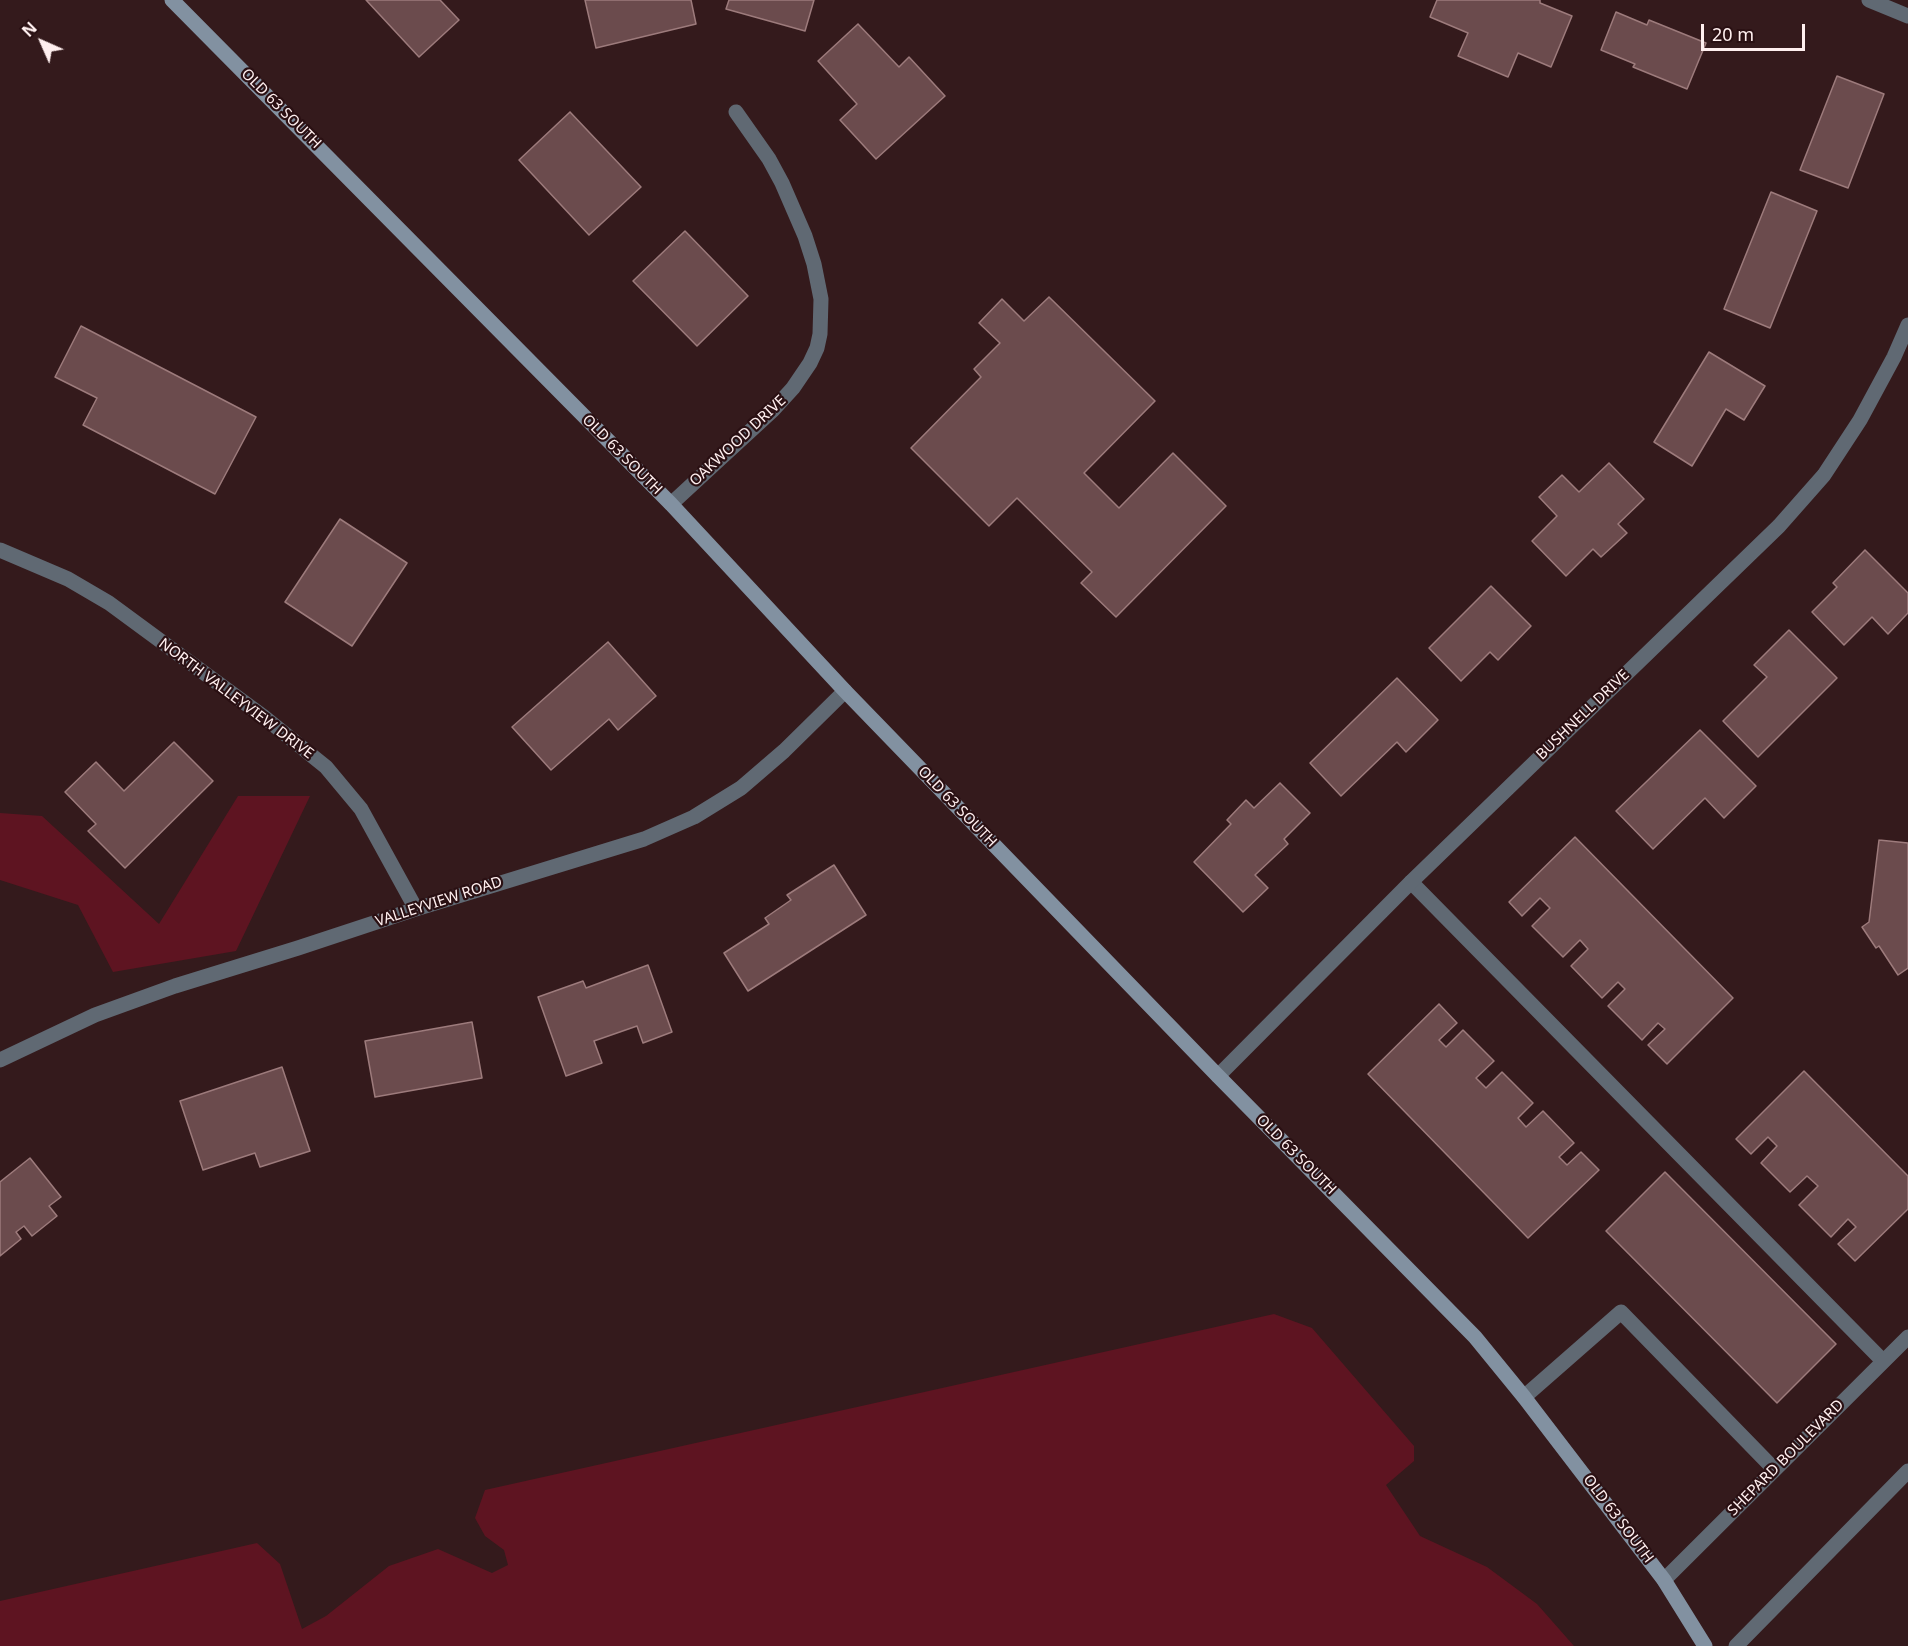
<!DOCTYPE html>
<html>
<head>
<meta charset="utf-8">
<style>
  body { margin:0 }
  #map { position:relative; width:1908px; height:1646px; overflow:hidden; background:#341a1c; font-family:"Noto Sans",sans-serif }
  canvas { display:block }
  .north { position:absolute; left:12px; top:12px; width:60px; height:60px; -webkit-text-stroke:4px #2a1013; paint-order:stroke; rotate:315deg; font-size:16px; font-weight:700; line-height:24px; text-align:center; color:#ffefef }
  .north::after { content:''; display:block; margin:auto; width:21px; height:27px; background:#ffefef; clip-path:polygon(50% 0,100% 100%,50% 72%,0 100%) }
  .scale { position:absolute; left:1701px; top:24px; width:104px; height:27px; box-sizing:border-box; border:3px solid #ffefef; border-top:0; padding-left:8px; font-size:18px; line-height:21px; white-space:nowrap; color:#ffefef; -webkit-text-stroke:4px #2a1013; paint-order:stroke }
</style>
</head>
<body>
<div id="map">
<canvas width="1908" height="1646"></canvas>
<div class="north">N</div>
<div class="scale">20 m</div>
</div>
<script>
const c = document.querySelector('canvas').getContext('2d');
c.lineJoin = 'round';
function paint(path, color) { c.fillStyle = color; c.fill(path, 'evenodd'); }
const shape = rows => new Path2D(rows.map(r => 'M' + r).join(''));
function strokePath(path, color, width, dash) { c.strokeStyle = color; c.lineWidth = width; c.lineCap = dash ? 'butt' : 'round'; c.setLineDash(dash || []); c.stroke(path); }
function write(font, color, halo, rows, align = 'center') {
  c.font = font + ' "Noto Sans",sans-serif'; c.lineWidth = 4.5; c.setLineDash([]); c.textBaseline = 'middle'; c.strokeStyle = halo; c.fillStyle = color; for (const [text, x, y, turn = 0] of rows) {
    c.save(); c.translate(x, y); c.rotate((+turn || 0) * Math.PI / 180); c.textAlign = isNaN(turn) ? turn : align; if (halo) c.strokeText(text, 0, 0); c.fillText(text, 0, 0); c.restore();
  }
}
const green = shape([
  [238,796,310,796,236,951,113,972,78,905,0,880,0,813,42,816,159,924],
  [1274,1314,1312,1328,1414,1446,1414,1461,1386,1485,1420,1536,1487,1567,1537,1604,1574,1646,0,1646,0,1601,257,1543,280,1564,302,1629,326,1616,389,1566,438,1549,492,1573,508,1565,504,1550,485,1536,475,1518,485,1490]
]);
const building = shape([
  [366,0,440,0,459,20,419,57,366,0],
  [585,0,691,0,696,24,596,48,585,0],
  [729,0,814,0,805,31,726,9,729,0],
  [1437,0,1540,0,1540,3,1572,16,1551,67,1518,53,1508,77,1458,56,1468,33,1430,17,1437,0],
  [1616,12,1647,25,1649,20,1706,43,1687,89,1633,67,1635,64,1601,50,1616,12],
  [858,24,899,67,909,57,945,96,876,159,840,120,857,104,818,61,858,24],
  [1837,76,1884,94,1848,188,1800,170,1837,76],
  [570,112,641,187,589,235,519,160,570,112],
  [1771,192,1817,211,1770,328,1724,309,1771,192],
  [685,231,748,296,697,346,633,281,685,231],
  [1049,297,1155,401,1084,473,1119,508,1173,453,1226,506,1116,617,1081,583,1092,572,1017,498,989,526,911,448,981,377,974,369,1000,343,979,323,1002,299,1024,321,1049,297],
  [81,326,256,417,215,494,83,425,97,398,55,377,81,326],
  [1709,352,1765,386,1744,420,1726,409,1692,466,1654,442,1709,352],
  [1609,463,1644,499,1618,524,1627,533,1601,557,1593,549,1566,576,1532,541,1557,516,1539,497,1562,475,1579,492,1609,463],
  [340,519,407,563,352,646,285,602,340,519],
  [1865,550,1908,593,1908,613,1888,634,1872,617,1844,645,1812,612,1837,587,1833,583,1865,550],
  [1491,586,1531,626,1498,660,1490,652,1461,681,1429,648,1491,586],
  [1789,630,1837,678,1758,757,1723,721,1767,677,1754,665,1789,630],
  [608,642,656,696,618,730,609,719,551,770,512,727,608,642],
  [1397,678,1438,720,1406,752,1397,742,1341,796,1310,763,1397,678],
  [1700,730,1756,786,1724,818,1705,798,1653,849,1616,811,1700,730],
  [174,742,213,781,125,868,88,831,96,824,65,792,96,762,124,791,174,742],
  [1280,783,1310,813,1284,839,1288,844,1255,875,1268,888,1243,912,1194,862,1231,824,1227,820,1246,800,1254,808,1280,783],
  [1575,837,1733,998,1667,1064,1648,1045,1665,1029,1658,1023,1642,1040,1608,1006,1625,989,1618,982,1602,998,1571,966,1588,949,1580,940,1563,957,1532,926,1550,908,1540,898,1522,916,1509,902,1575,837],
  [1879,840,1908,843,1908,968,1898,975,1879,946,1876,948,1862,927,1869,922,1879,840],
  [834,865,866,915,748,991,724,953,769,924,765,918,791,900,787,895,834,865],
  [648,965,672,1032,643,1043,637,1026,594,1041,602,1063,566,1076,538,997,583,981,586,988,648,965],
  [1439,1004,1457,1023,1439,1040,1446,1047,1463,1030,1494,1061,1476,1078,1486,1088,1502,1072,1533,1103,1518,1118,1526,1127,1543,1111,1574,1143,1559,1157,1567,1165,1581,1152,1599,1170,1528,1238,1368,1074,1439,1004],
  [472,1022,482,1078,375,1097,365,1041,472,1022],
  [282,1067,310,1151,260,1167,255,1153,203,1170,180,1101,282,1067],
  [1804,1071,1908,1176,1908,1209,1855,1261,1838,1244,1856,1227,1848,1219,1831,1237,1799,1205,1818,1186,1807,1176,1790,1192,1761,1163,1777,1146,1768,1137,1751,1154,1736,1139,1804,1071],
  [30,1158,61,1197,49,1206,57,1216,32,1236,24,1226,16,1232,21,1239,0,1256,0,1182,30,1158],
  [1665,1172,1836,1344,1777,1403,1606,1231,1665,1172]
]);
const service = shape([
  [1411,882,1883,1361],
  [1524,1397,1621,1312,1774,1469]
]);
const minor = shape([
  [1869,0,1908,16],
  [671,504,773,410,793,388,810,363,817,348,820,334,821,299,814,264,805,236,782,183,769,159,736,112],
  [0,550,68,579,109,603,264,717,326,767,361,809,416,909],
  [0,1060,95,1015,175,986,298,948,416,909,644,839,694,817,741,788,784,751,845,691],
  [1218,1076,1411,882,1779,526,1824,475,1860,420,1894,357,1908,325]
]);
const tertiary = shape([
  [1664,1580,1908,1337],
  [1736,1646,1908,1471]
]);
const secondary = shape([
  [172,0,671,504,845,691,1218,1076,1475,1337,1524,1397,1664,1580,1705,1646]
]);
const streetNames = [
  ["OLD 63 SOUTH",281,109,45],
  ["OAKWOOD DRIVE",738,441,-43],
  ["OLD 63 SOUTH",622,455,45],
  ["NORTH VALLEYVIEW DRIVE",236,699,37],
  ["BUSHNELL DRIVE",1583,715,-44],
  ["OLD 63 SOUTH",957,807,46],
  ["VALLEYVIEW ROAD",439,902,-18],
  ["OLD 63 SOUTH",1296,1155,45],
  ["SHEPARD BOULEVARD",1786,1458,-45],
  ["OLD 63 SOUTH",1618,1519,53]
];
paint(green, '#5e1421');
paint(building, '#6b4b4d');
strokePath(building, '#9d7b7c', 1.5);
strokePath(service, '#606973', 15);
strokePath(minor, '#606973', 15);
strokePath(tertiary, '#606973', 15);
strokePath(secondary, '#8291a1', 15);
write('15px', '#ffefef', '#2a1013', streetNames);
</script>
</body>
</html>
